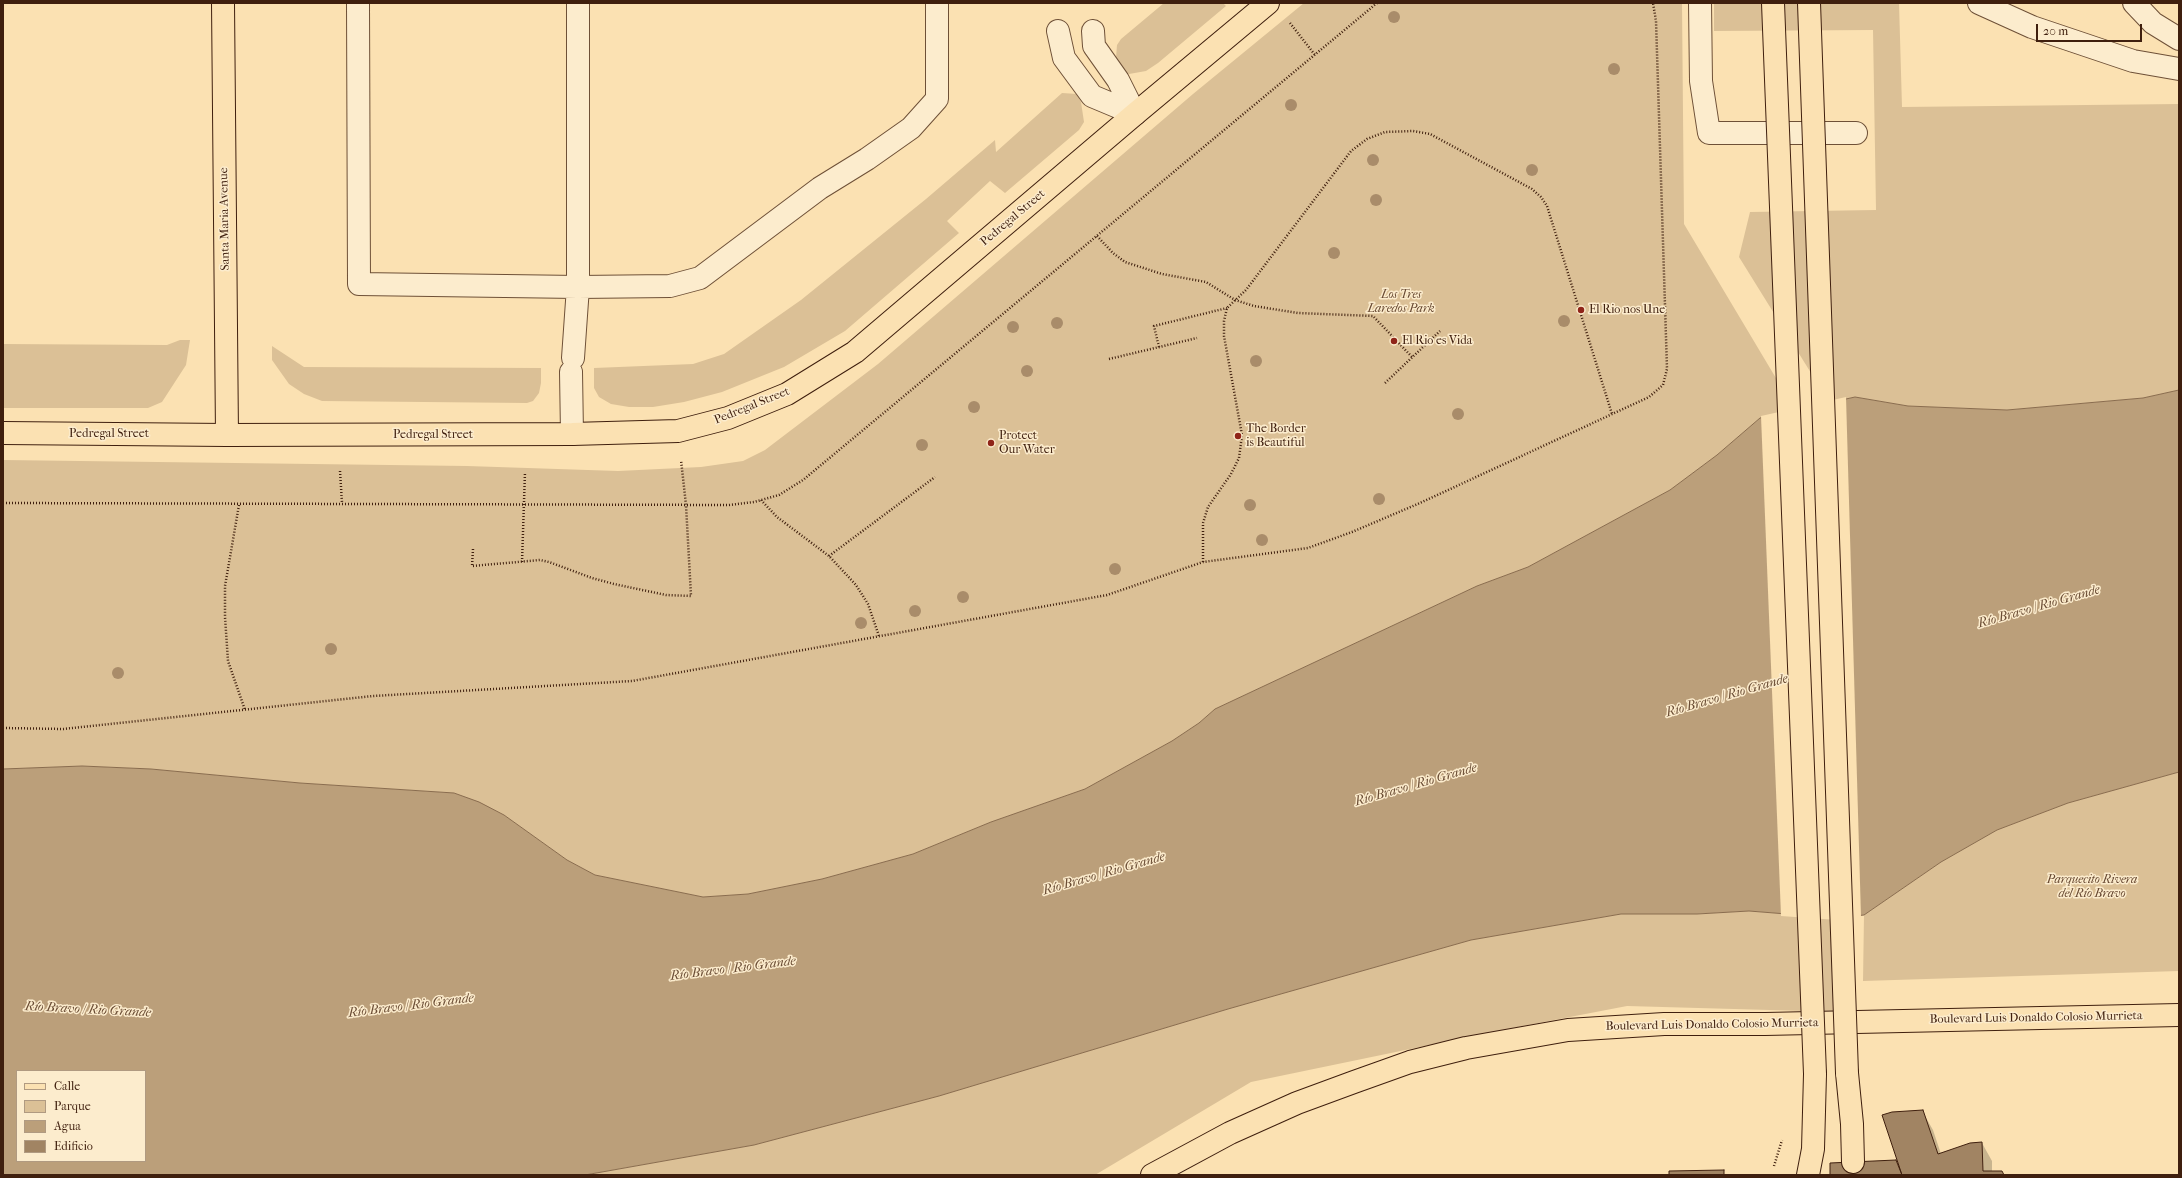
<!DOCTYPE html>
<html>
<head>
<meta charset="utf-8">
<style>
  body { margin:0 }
  #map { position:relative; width:2182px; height:1178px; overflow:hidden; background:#fbe1b2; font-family:"IM FELL French Canon",serif }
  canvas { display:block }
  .frame { position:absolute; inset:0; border:4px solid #3f1f0e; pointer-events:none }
  .legend { position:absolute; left:16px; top:1070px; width:130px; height:92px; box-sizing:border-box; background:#fceccd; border:1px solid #b09a81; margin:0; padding:5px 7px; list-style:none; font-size:12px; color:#3f1f0e }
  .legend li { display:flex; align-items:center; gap:8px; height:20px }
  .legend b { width:20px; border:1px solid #b09a81 }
  .scale { position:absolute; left:2036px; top:24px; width:106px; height:18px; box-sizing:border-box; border:2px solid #3f1f0e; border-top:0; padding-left:5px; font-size:12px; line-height:14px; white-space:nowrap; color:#3f1f0e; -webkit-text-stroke:3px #fceccd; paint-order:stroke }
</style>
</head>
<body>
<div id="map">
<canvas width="2182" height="1178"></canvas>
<div class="frame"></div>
<ul class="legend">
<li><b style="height:5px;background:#fbe1b2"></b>Calle</li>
<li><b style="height:11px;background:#dbc096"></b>Parque</li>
<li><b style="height:11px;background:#bb9f7a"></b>Agua</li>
<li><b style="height:11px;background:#a18463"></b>Edificio</li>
</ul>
<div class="scale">20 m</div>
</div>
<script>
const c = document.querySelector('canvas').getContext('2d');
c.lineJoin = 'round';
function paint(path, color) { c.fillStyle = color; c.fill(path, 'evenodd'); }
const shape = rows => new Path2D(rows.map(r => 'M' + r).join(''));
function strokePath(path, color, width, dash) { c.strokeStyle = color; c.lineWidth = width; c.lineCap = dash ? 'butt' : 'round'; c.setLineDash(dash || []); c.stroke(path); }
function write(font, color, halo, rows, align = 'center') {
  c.font = font + ' "IM FELL French Canon",serif'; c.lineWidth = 3; c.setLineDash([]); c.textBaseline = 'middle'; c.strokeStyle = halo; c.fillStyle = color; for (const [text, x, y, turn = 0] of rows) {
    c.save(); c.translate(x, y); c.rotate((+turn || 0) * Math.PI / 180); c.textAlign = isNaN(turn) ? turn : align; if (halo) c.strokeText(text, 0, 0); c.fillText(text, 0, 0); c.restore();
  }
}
const green = shape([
  [1164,3,1223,3,1226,6,1158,63,1146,71,1129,74,1121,67,1116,58,1117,45,1121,39],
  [1304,3,1682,3,1684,224,1795,410,1760,418,1717,455,1670,490,1528,567,1477,586,1215,709,1199,723,1172,741,1085,789,991,822,913,854,822,879,748,894,703,897,595,875,567,860,504,815,454,793,300,783,151,769,82,766,3,769,3,460,467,466,618,471,701,467,743,461,765,450,878,364,1193,94],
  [1714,3,1899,3,1902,107,2179,104,2179,390,2143,398,2007,410,1908,406,1855,397,1829,402,1739,257,1750,212,1876,210,1873,30,1714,31],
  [1062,93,1077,94,1081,102,1084,122,1079,130,1005,193,990,181,947,221,959,233,845,331,784,367,722,392,684,402,653,407,629,407,611,404,599,397,594,388,594,368,693,364,724,354,801,300,926,199,995,140,996,152],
  [180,340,190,340,186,365,162,402,148,408,3,408,3,344,167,345],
  [272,346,304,367,541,368,541,383,539,393,533,401,527,403,322,401,304,394,289,384,272,360],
  [2179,772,2179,971,1863,981,1864,915,1941,862,1997,830,2068,803],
  [1749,911,1837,918,1841,1012,1627,1006,1497,1031,1251,1082,1095,1175,585,1175,754,1145,939,1096,1228,1009,1471,940,1621,914,1697,914]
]);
const water = shape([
  [2179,390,2179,772,2068,803,1997,830,1941,862,1864,915,1837,918,1749,911,1697,914,1621,914,1471,940,1228,1009,939,1096,754,1145,585,1175,3,1175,3,769,82,766,151,769,300,783,454,793,479,802,504,815,567,860,595,875,703,897,748,894,822,879,913,854,991,822,1085,789,1172,741,1199,723,1215,709,1477,586,1528,567,1670,490,1717,455,1760,418,1855,397,1908,406,2007,410,2143,398,2179,390],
  [17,1071,145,1071,145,1161,17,1161,17,1071]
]);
const pier = shape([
  [1846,397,1861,917,1837,920,1781,916,1761,416]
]);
const shadow = shape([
  [1922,1111,1933,1130,1941,1154,1982,1143,1992,1161,1992,1172,2003,1175,1831,1175,1898,1165,1897,1154]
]);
const building = shape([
  [1923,1110,1938,1154,1970,1143,1982,1142,1983,1171,2002,1171,2004,1175,1902,1175,1882,1115,1892,1112,1923,1110],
  [1896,1160,1902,1175,1830,1175,1830,1163,1896,1160],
  [1724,1170,1724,1175,1669,1175,1669,1171,1724,1170]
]);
const path = shape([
  [1290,23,1315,55],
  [1097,236,1113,253,1125,262,1162,274,1206,282,1235,300,1254,306,1298,313,1373,316,1413,358],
  [1159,347,1154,326,1227,308],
  [1109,359,1197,338],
  [1385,383,1440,331],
  [340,471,342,503],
  [761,500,777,517,829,556,856,585,868,604,879,636],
  [3,503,729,505,754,502,779,495,803,480,1377,3],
  [239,505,225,586,225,617,228,661,245,710],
  [473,549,472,566,540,560,549,562,592,578,614,584,666,595,691,596,686,505,681,460],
  [829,556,935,477],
  [522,562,525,472],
  [1203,562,1203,523,1208,507,1231,474,1239,458,1242,435,1224,336,1224,321,1227,308,1246,290,1351,151,1367,139,1385,132,1413,131,1430,134,1532,189,1541,197,1547,206,1612,414],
  [3,728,63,729,373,696,632,681,1107,595,1203,562,1308,548,1352,532,1420,503,1649,397,1663,385,1667,369,1656,21,1653,3],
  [1774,1166,1782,1140]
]);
const minor = shape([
  [358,3,359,284,578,287,670,286,700,278,820,188,867,159,911,128,937,99,937,3],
  [1700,3,1701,81,1709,133,1856,133],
  [1979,3,2032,27,2133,61,2179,69],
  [2134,3,2153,23,2179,39],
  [1058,31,1064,58,1092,96,1135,114],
  [1093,31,1094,46,1118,80,1135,114],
  [573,358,578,287,578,3],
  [571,372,572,434]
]);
const major = shape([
  [223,3,227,435],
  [3,433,227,435,572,434,678,431,728,418,787,394,855,352,1135,114,1268,3],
  [1847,1073,1852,1124,1853,1162],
  [1152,1175,1230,1133,1297,1103,1354,1082,1410,1062,1466,1048,1568,1030,1664,1024,1765,1024,2179,1015],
  [1808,1175,1813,1149,1815,1074]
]);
const majorBridge = shape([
  [1773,3,1815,1074],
  [1809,3,1847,1073]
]);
const trees = [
  [1394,17],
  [1614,69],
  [1291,105],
  [1373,160],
  [1532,170],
  [1376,200],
  [1334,253],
  [1564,321],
  [1057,323],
  [1013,327],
  [1256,361],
  [1027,371],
  [974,407],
  [1458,414],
  [922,445],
  [1379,499],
  [1250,505],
  [1262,540],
  [1115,569],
  [963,597],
  [915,611],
  [861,623],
  [331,649],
  [118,673]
];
const markers = [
  [1581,310,4,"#8f2418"],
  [1394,341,4,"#8f2418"],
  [1238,436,4,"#8f2418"],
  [991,443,4,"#8f2418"]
];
const streetNames = [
  ["Pedregal Street",1013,218,-40],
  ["Santa Maria Avenue",225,219,-91],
  ["Pedregal Street",752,406,-22],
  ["Pedregal Street",109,434],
  ["Pedregal Street",433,435],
  ["Boulevard Luis Donaldo Colosio Murrieta",2036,1018,-1],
  ["Boulevard Luis Donaldo Colosio Murrieta",1712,1025,-1]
];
const parkNames = [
  ["Los Tres",1401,295],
  ["Laredos Park",1401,309],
  ["Parquecito Rivera",2092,880],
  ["del Río Bravo",2092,894]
];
const poiNames = [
  ["El Rio nos Une",1589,310],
  ["El Rio es Vida",1402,341],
  ["The Border",1246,429],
  ["is Beautiful",1246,443],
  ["Protect",999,436],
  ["Our Water",999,450]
];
const waterNames = [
  ["Río Bravo / Rio Grande",2039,607,-16],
  ["Río Bravo / Rio Grande",1727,696,-16],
  ["Río Bravo / Rio Grande",1416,785,-16],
  ["Río Bravo / Rio Grande",1104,874,-16],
  ["Río Bravo / Rio Grande",733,969,-7],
  ["Río Bravo / Rio Grande",411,1006,-7],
  ["Río Bravo / Rio Grande",88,1010,3]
];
paint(green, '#dbc096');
paint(water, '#bb9f7a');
strokePath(water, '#896c4f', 1);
paint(pier, '#fbe1b2');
paint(shadow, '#0003');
paint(building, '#a18463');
strokePath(building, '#3f1f0e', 1);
strokePath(minor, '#6e5037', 24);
strokePath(major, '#3f1f0e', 24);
strokePath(path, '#3f1f0e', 2.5, [1, 2]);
strokePath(minor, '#fceccd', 22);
strokePath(major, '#fbe1b2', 22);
strokePath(majorBridge, '#3f1f0e', 24, []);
strokePath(majorBridge, '#fbe1b2', 22);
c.fillStyle = '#a98c6a';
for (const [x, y] of trees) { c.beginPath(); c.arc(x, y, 6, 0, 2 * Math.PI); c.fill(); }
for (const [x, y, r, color] of markers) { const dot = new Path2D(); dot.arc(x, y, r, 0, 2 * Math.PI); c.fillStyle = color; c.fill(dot); strokePath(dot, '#fceccd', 1.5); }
write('12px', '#3f1f0e', '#fceccd', streetNames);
write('italic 12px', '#664730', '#fceccd', parkNames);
write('12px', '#3f1f0e', '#fceccd', poiNames, 'left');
write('italic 13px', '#6a4c34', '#fceccd', waterNames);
</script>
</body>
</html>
